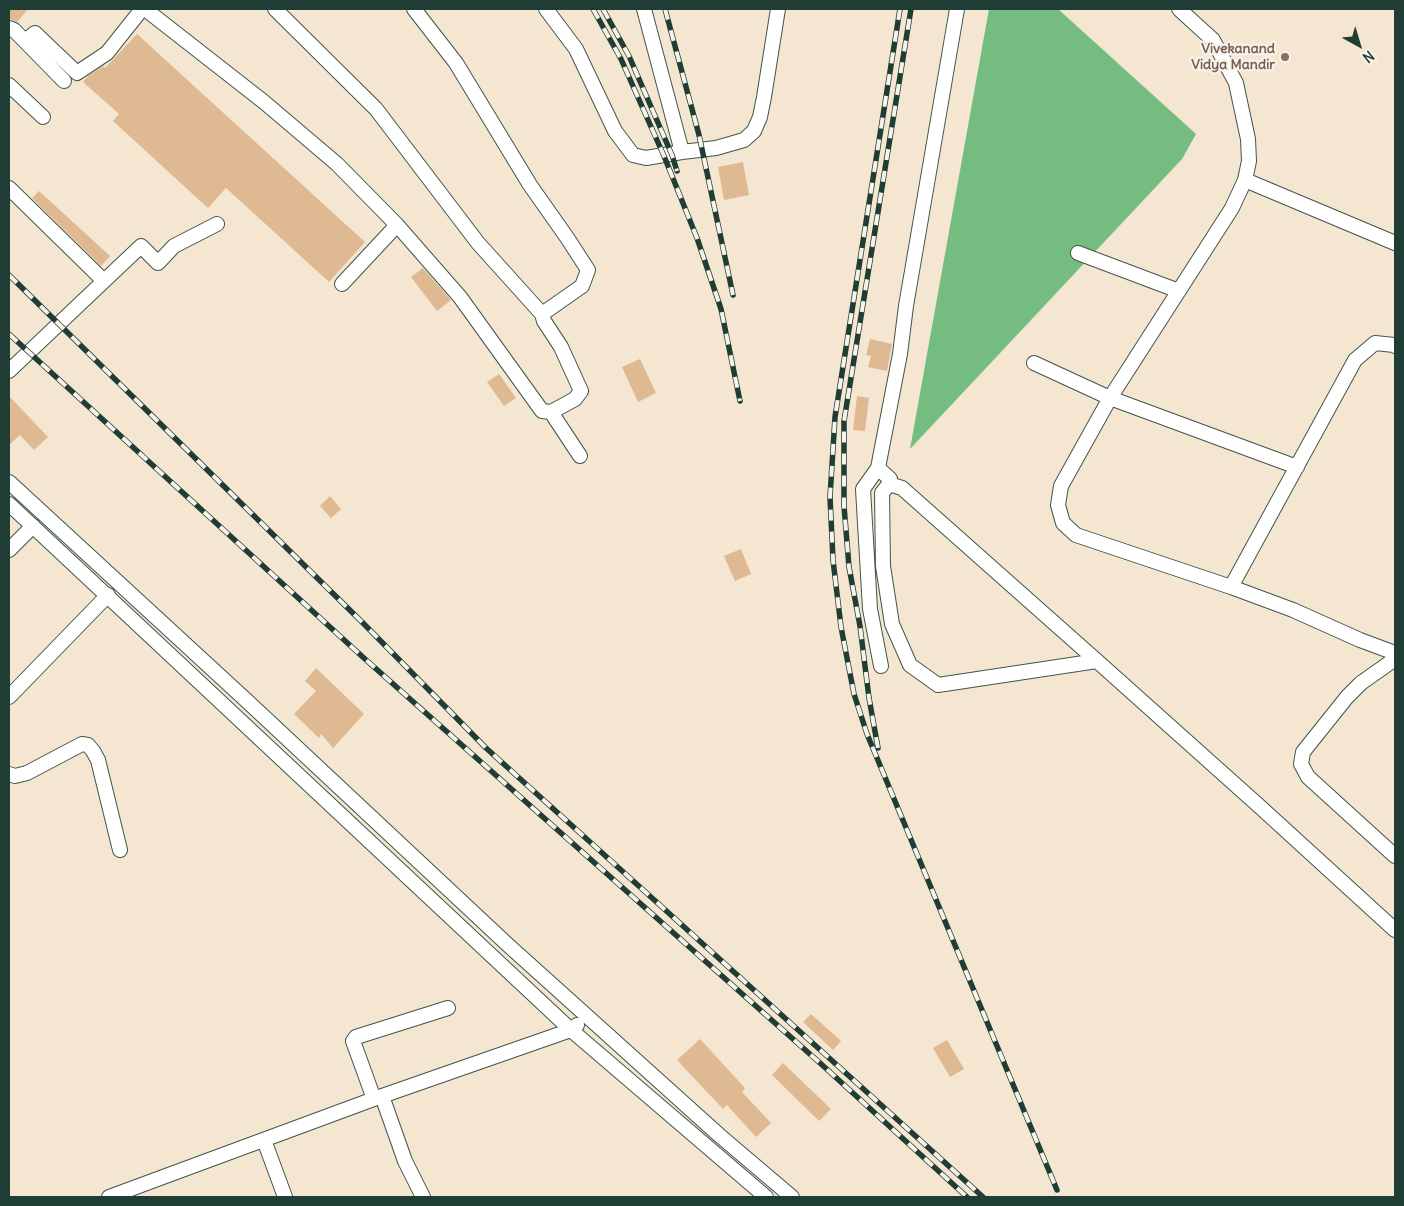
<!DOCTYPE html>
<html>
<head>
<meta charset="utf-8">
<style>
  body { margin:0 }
  #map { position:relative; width:1404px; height:1206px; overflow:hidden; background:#f4e6d0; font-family:Delius,sans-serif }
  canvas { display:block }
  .frame { position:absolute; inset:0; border:10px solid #1f3d34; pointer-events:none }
  .north { position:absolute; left:1334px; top:20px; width:50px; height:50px; -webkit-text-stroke:4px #f7f3e8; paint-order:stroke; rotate:141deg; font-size:14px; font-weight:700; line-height:20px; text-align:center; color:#1f3d34 }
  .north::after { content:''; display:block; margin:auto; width:18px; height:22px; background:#1f3d34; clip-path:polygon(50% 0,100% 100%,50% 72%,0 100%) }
</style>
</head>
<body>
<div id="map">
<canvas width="1404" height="1206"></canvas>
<div class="frame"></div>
<div class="north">N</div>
</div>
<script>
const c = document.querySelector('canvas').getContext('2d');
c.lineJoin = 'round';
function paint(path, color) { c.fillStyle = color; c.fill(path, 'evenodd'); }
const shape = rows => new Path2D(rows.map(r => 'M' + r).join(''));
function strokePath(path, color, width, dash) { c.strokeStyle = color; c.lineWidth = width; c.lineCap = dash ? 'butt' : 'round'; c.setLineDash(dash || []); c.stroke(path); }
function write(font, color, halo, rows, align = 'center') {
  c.font = font + ' Delius,sans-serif'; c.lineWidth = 4.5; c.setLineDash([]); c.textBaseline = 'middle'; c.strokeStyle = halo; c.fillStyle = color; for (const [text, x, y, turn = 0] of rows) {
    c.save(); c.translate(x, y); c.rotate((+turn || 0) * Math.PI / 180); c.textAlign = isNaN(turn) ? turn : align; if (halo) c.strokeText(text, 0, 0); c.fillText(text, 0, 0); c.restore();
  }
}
const forest = shape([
  [989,9,1058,9,1196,134,1182,159,910,449]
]);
const building = shape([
  [9,9,28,9,17,22,9,19],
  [137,34,365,242,329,282,226,188,208,208,113,121,119,114,83,82,88,76,103,66,105,68],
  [743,162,749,195,724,200,718,167],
  [39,191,110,256,101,266,32,198],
  [423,268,451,300,437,311,411,277],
  [870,339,892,344,887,371,868,367,871,356,866,355],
  [640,359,656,393,638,402,622,367],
  [499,374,516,398,504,406,487,382],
  [9,396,48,437,34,450,20,435,9,445],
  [857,396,869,398,865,431,853,430],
  [330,496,341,509,331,518,320,506],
  [741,549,751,574,735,581,724,556],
  [316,668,364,714,333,748,321,734,319,738,294,714,316,691,305,681],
  [811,1014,841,1041,833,1050,803,1022],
  [700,1039,745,1088,742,1092,771,1123,756,1137,727,1105,723,1109,677,1060],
  [947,1040,964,1069,950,1077,933,1048],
  [783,1063,831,1109,819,1121,772,1075]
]);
const minor = shape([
  [145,9,264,102,337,164,397,225,460,297,542,411,551,412,575,399,581,391,561,347,544,321,542,314,582,286,588,270,568,239,530,185,456,63,414,9],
  [275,9,376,109,478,243,542,314],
  [546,9,576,49,615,131,633,155,646,158,682,152],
  [644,9,682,152,716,148,744,140,754,131,760,117,764,97,778,9],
  [1179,9,1213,40,1236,83,1248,139,1249,161,1245,180,1232,208,1110,398,1061,486,1058,505,1063,523,1076,535,1231,587,1355,360,1375,343,1394,345,1395,346],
  [9,28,14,30,64,81],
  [25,41,35,33,77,73,107,53,142,9],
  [9,85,43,117],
  [1245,180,1395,243],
  [9,188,104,281],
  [1078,253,1179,291],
  [342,284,397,225],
  [1034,363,1110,398,1297,467],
  [9,371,141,246,158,263,174,246,217,224],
  [551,412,580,456],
  [878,468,863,489,870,609,881,666],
  [9,482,247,701,508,945,719,1135,792,1197],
  [889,484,890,479,878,468,900,354,906,306,957,9],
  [9,504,571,1030,766,1197],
  [9,550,33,526],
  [1231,587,1293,610,1360,640,1395,653],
  [1395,659,1361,683,1347,697,1303,752,1301,764,1308,777,1395,856],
  [1097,661,938,685,910,665,892,624,883,566,882,493,889,484,902,488,1097,661,1258,805,1395,930],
  [9,697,108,595],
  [9,774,15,776,27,773,82,744,88,745,93,751,98,760,120,850],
  [382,1096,405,1161,423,1197],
  [374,1099,353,1041,356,1037,448,1008],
  [264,1140,285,1197],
  [109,1197,382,1096,571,1030,577,1025]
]);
const rail = shape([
  [593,9,621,59,664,156,697,238,721,309,740,401],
  [603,9,629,56,672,155,677,171],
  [665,9,699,135,733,295],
  [900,9,835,417,830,497,833,560,841,627,854,694,867,734,1057,1190],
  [9,275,363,623,486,748,983,1197],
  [9,334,365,659,820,1063,967,1197],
  [878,748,869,698,860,626,849,567,844,506,844,421,911,9]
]);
const markers = [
  [1285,57,5,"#8d6e63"]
];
const educationNames = [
  ["Vivekanand",1275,49],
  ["Vidya Mandir",1275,65]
];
paint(forest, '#75bc80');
paint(building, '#deb992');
strokePath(minor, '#3f564b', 16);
strokePath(minor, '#fff', 14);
strokePath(rail, '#1f3d34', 5.5);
strokePath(rail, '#f7f3e8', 4, [11]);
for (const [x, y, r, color] of markers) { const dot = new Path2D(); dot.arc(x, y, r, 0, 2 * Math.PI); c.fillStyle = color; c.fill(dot); strokePath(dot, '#f7f3e8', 2); }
write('bold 14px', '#785e54', '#f7f3e8', educationNames, 'right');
</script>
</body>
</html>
